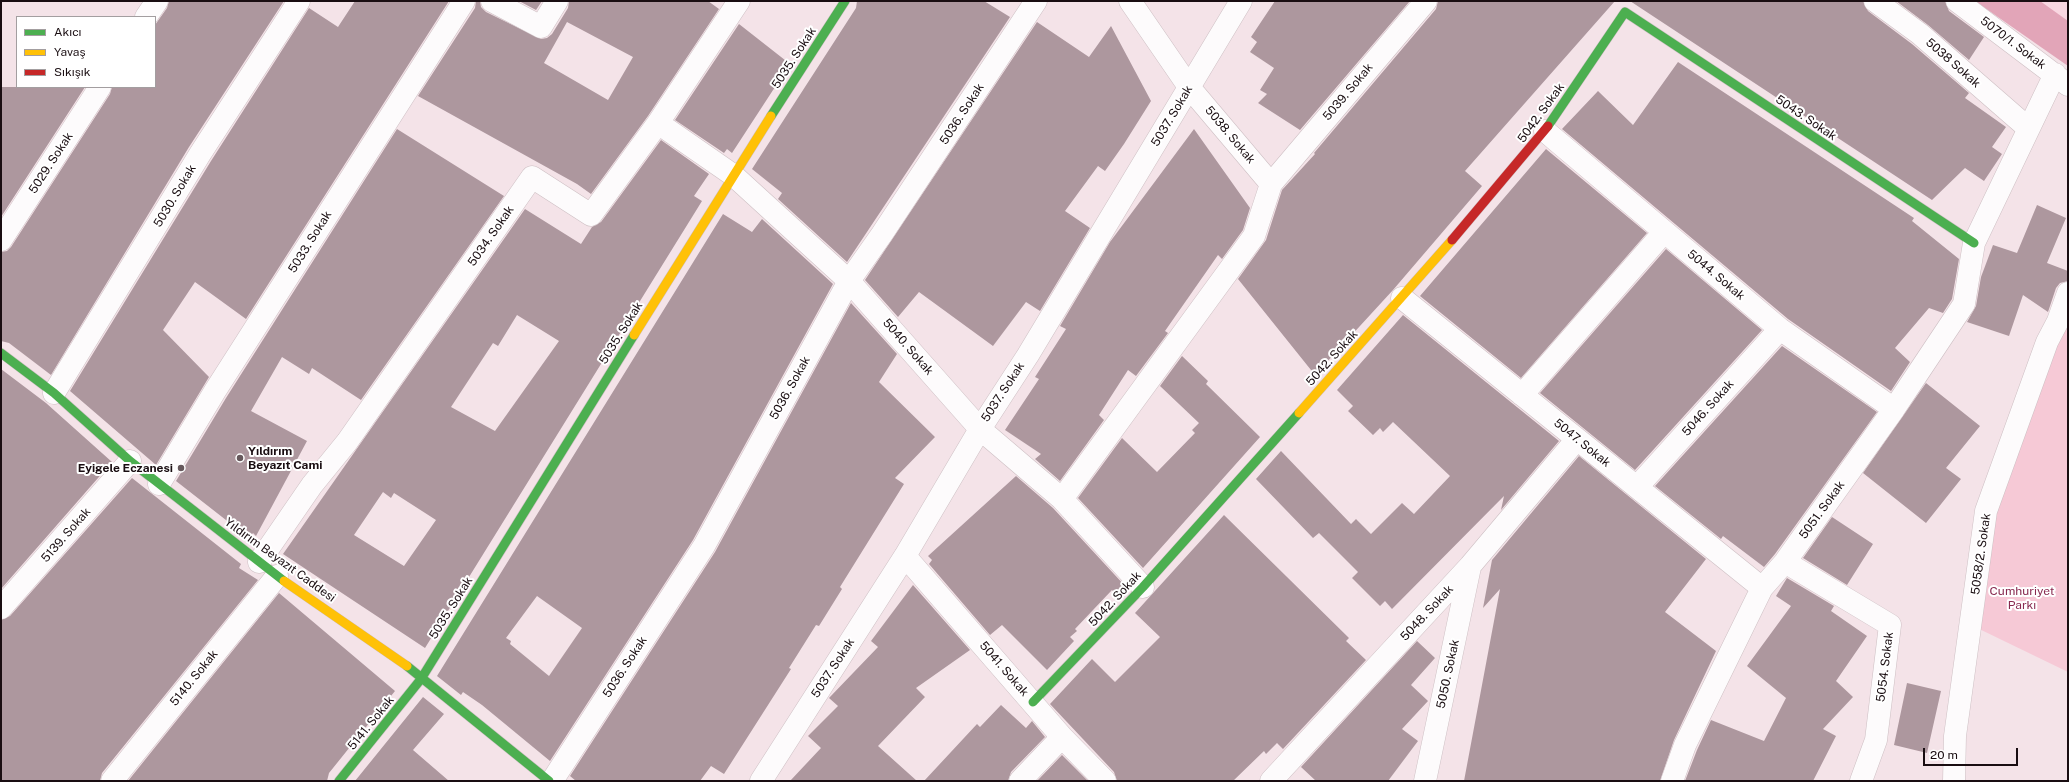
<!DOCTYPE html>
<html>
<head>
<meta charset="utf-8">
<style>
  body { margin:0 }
  #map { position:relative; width:2069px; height:782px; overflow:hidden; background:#f4e3e8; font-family:"Public Sans",sans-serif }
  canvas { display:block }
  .frame { position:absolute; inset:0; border:2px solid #190d11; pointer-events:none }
  .legend { position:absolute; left:16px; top:16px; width:140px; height:72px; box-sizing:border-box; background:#fff; border:1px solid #a39ea0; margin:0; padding:5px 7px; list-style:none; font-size:12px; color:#190d11 }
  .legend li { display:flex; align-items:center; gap:8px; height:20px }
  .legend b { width:20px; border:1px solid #a39ea0 }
  .scale { position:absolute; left:1923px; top:748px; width:95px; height:18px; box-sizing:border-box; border:2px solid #190d11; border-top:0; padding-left:5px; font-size:12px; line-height:14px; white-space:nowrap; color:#190d11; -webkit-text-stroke:3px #fff; paint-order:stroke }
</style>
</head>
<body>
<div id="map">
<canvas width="2069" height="782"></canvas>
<div class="frame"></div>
<ul class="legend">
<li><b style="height:5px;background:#4caf50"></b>Akıcı</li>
<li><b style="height:5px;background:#ffc107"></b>Yavaş</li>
<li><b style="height:5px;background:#c62828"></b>Sıkışık</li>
</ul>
<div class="scale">20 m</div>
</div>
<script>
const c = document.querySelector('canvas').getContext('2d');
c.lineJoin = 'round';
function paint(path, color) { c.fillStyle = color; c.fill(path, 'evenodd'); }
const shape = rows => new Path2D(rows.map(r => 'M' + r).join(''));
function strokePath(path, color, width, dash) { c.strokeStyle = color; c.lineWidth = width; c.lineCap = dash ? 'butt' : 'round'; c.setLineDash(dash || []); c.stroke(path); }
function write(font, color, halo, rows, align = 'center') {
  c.font = font + ' "Public Sans",sans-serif'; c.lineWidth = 4; c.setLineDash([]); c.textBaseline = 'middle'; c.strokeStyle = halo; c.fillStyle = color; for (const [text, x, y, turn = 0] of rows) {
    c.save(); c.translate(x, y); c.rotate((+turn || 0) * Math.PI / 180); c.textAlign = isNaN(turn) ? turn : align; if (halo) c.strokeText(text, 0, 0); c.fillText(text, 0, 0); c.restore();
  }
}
const built = shape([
  [2033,1,2068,1,2068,25]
]);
const green = shape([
  [2058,321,2068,328,2068,672,1971,625,1998,479]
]);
const water = shape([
  [1975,1,2040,1,2068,21,2068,66]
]);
const building = shape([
  [169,1,284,1,189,147,51,375,9,343,1,341,1,252,7,251,11,247,110,94,112,87,155,87,155,25,167,8],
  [355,1,449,1,246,319,195,282,163,330,209,377,156,465,70,391,211,161,309,8,338,27],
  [476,1,480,1,481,7,486,12,541,39,547,38,552,34,568,8,569,1,708,1,719,9,648,116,591,194,577,184,418,96,475,8],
  [567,22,633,57,608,100,544,63],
  [519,1,542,1,536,10],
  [857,1,984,1,1010,17,847,262,778,199,782,193,752,169,856,8],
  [1275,1,1410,1,1300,130,1258,103,1267,94,1260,90,1274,68,1250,52,1257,42,1251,37],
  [1438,1,1615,1,1465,171,1482,186,1393,290,1315,375,1238,279,1266,240,1282,190,1315,154,1314,153,1436,9],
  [1630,1,1863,1,1868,11,1912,44,1969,93,1965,98,2006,127,1992,147,2002,154,1984,181,1965,168,1932,200],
  [1896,1,1945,1,1949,11,1984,37,1969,60,1928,25],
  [1037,22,1089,57,1111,26,1151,101,1124,144,1105,171,1098,166,1065,211,1090,228,1040,311,1026,302,993,346,919,292,898,317,865,280],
  [739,24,790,64,732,153,727,149,724,153,675,120],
  [1678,62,1914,218,1912,221,1959,259,1952,299,1943,313,1929,308,1895,348,1910,362,1891,391,1788,319,1562,129,1598,91,1633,125],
  [1,87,85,87,1,217],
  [397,129,504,196,361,400,312,368,309,374,282,357,251,411,307,441,256,536,253,533,249,538,176,481,226,398],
  [1194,129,1250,208,1243,230,1222,259,1218,255,1165,331,1168,333,1136,376,1128,370,1099,415,1104,420,1060,481,1035,459,1041,454,1005,430,1039,379,1035,377,1066,329,1060,326,1110,242],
  [661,140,709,174,694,196,702,201,425,648,283,554,525,209,581,244,592,227,601,222],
  [517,315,559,341,495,431,451,407,493,343,498,346],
  [383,492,391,498,394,493,436,520,404,566,354,535],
  [1546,149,1647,233,1521,378,1420,296],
  [2037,205,2066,218,2047,263,2068,271,2068,281,2060,283,2056,288,2048,312,2023,295,2009,336,1967,322,1976,306,1981,277,1993,245,2017,253],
  [723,214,752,232,762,219,833,284,693,540,550,761,482,705,463,692,461,695,437,676],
  [537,596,582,628,549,676,510,644,511,641,506,638],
  [1666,249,1762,330,1635,470,1540,393],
  [851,303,897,354,879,382,935,437,895,478,904,484,840,587,842,589,819,626,816,625,789,668,791,669,724,774,711,766,700,781,576,781,570,776,715,552],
  [1403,315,1559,441,1501,510,1504,496,1392,609,1385,601,1380,606,1352,578,1358,572,1319,533,1313,538,1256,479,1281,451,1351,524,1356,519,1371,534,1402,503,1414,514,1450,476,1393,422,1383,432,1380,428,1373,435,1348,411,1353,406,1337,390],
  [1782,346,1877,412,1775,554,1764,567,1723,536,1721,539,1655,486],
  [1182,356,1208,381,1206,384,1260,437,1143,568,1078,498,1122,438,1157,472,1195,433,1192,430,1199,423,1160,386],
  [1,369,46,403,112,462,1,589],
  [1926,383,1980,426,1946,468,1961,479,1926,523,1863,473],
  [1579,456,1706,559,1665,612,1716,651,1674,740,1660,781,1464,781,1500,589,1483,608,1492,560],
  [1016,476,1053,508,1126,587,1117,596,1112,590,1075,629,1077,631,1070,637,1074,641,1047,670,1002,625,990,635,929,564,932,560,928,556],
  [132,478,241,564,239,568,258,580,102,773,100,781,1,781,1,620,10,616],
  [1224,515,1349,638,1346,641,1366,660,1283,749,1277,743,1266,754,1264,751,1233,781,1117,781,1114,772,1050,704,1092,659,1115,682,1160,637,1135,613],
  [1832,517,1873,544,1847,585,1803,558],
  [1787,578,1834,606,1831,611,1867,636,1836,681,1853,697,1823,729,1836,736,1813,781,1685,781,1697,750,1711,720,1764,741,1786,698,1747,666,1791,606,1776,596],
  [913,585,970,650,916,688,925,697,878,746,917,781,790,781,821,748,808,736,838,706,829,698,878,647,871,641],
  [279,593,395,691,329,773,327,781,128,781],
  [1417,641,1435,658,1411,685,1428,701,1402,729,1418,741,1388,781,1316,781,1301,767],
  [1907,683,1941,691,1927,753,1894,745],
  [423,697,444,714,413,750,449,781,355,781],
  [1001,705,1026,728,1032,721,1045,737,1011,772,1008,781,924,781,977,724,980,727],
  [1062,755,1088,781,1037,781]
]);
const street = shape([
  [492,1,541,27,557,1],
  [1130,1,1189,87,1271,184],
  [1875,1,1920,34,2028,128],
  [1957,1,2068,85],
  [146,17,157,1],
  [658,123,733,175,849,281,980,429,1062,499,1143,587],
  [1545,131,1780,329,1894,409],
  [1,240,100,87],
  [1402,298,1762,588],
  [54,393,200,154,299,1],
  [1522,395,1664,232],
  [159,484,215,391,464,1],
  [1637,487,1780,329],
  [1062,499,1254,236,1271,184,1426,1],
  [905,556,1062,737,1105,781],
  [259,562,312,485,347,442,532,177,591,215,658,123,739,1],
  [1785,562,1890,625,1876,740,1861,781],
  [1,608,130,461],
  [112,781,277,576],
  [552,781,704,546,849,281,882,234,1036,1],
  [761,781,905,556,980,429,1028,355,1241,1],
  [1020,781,1062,737],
  [1271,781,1470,566,1577,439],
  [1425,781,1470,567],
  [1672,781,1685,745,1762,588,1785,562,1894,409,1964,304,1974,243,2055,74],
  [1954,781,1955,736,1986,511,2047,342,2058,321,2068,293]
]);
const fast = shape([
  [771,116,845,1],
  [1548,126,1625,12,1974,243],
  [1,353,54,393,130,461,284,581],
  [407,666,549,781],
  [1033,702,1143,587,1299,413],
  [339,781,421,679,634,335]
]);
const slow = shape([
  [634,335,771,116],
  [1299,413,1452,240],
  [284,581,407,666]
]);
const jam = shape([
  [1452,240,1548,126]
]);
const markers = [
  [240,458,4,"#66585c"],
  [181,468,4,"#66585c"]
];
const streetNames = [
  ["5070/1. Sokak",2013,43,37],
  ["5035. Sokak",794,58,-57],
  ["5038 Sokak",1953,63,41],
  ["5039. Sokak",1348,92,-50],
  ["5042. Sokak",1541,113,-54],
  ["5036. Sokak",962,114,-57],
  ["5037. Sokak",1172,116,-59],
  ["5043. Sokak",1806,118,34],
  ["5038. Sokak",1230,135,50],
  ["5029. Sokak",51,163,-57],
  ["5030. Sokak",175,196,-59],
  ["5034. Sokak",491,236,-55],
  ["5033. Sokak",310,242,-58],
  ["5044. Sokak",1716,275,40],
  ["5035. Sokak",621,333,-58],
  ["5040. Sokak",908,347,49],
  ["5042. Sokak",1332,358,-48],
  ["5036. Sokak",790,388,-61],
  ["5037. Sokak",1003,392,-57],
  ["5046. Sokak",1708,408,-48],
  ["5047. Sokak",1582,443,39],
  ["5051. Sokak",1822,510,-54],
  ["5139. Sokak",66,535,-49],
  ["5058/2. Sokak",1981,554,-82],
  ["Yıldırım Beyazıt Caddesi",280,560,36],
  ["5042. Sokak",1115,599,-47],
  ["5035. Sokak",451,608,-58],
  ["5048. Sokak",1427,613,-47],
  ["5036. Sokak",625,667,-57],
  ["5054. Sokak",1885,667,-83],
  ["5037. Sokak",833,668,-57],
  ["5041. Sokak",1004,669,49],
  ["5050. Sokak",1448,674,-78],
  ["5140. Sokak",194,678,-51],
  ["5141. Sokak",371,723,-51]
];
const poiNames = [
  ["Yıldırım",248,451],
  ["Beyazıt Cami",248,465],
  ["Eyigele Eczanesi",173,468,"right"]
];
const parkNames = [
  ["Cumhuriyet",2022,591],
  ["Parkı",2022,605]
];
paint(built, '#f9d7e1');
paint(green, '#f6c9d6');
paint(water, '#e2a5b8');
paint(building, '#ad979e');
strokePath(street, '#cdbfc3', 23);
strokePath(fast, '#cdbfc3', 10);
strokePath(slow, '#cdbfc3', 10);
strokePath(jam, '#cdbfc3', 10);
strokePath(street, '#fdfbfc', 22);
strokePath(fast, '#4caf50', 9);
strokePath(slow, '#ffc107', 9);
strokePath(jam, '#c62828', 9);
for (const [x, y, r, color] of markers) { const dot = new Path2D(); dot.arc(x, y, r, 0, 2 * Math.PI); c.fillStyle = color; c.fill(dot); strokePath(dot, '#fff', 1.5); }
write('12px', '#190d11', '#fff', streetNames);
write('bold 12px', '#190d11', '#fff', poiNames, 'left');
write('12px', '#882a50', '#fff', parkNames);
</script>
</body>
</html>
